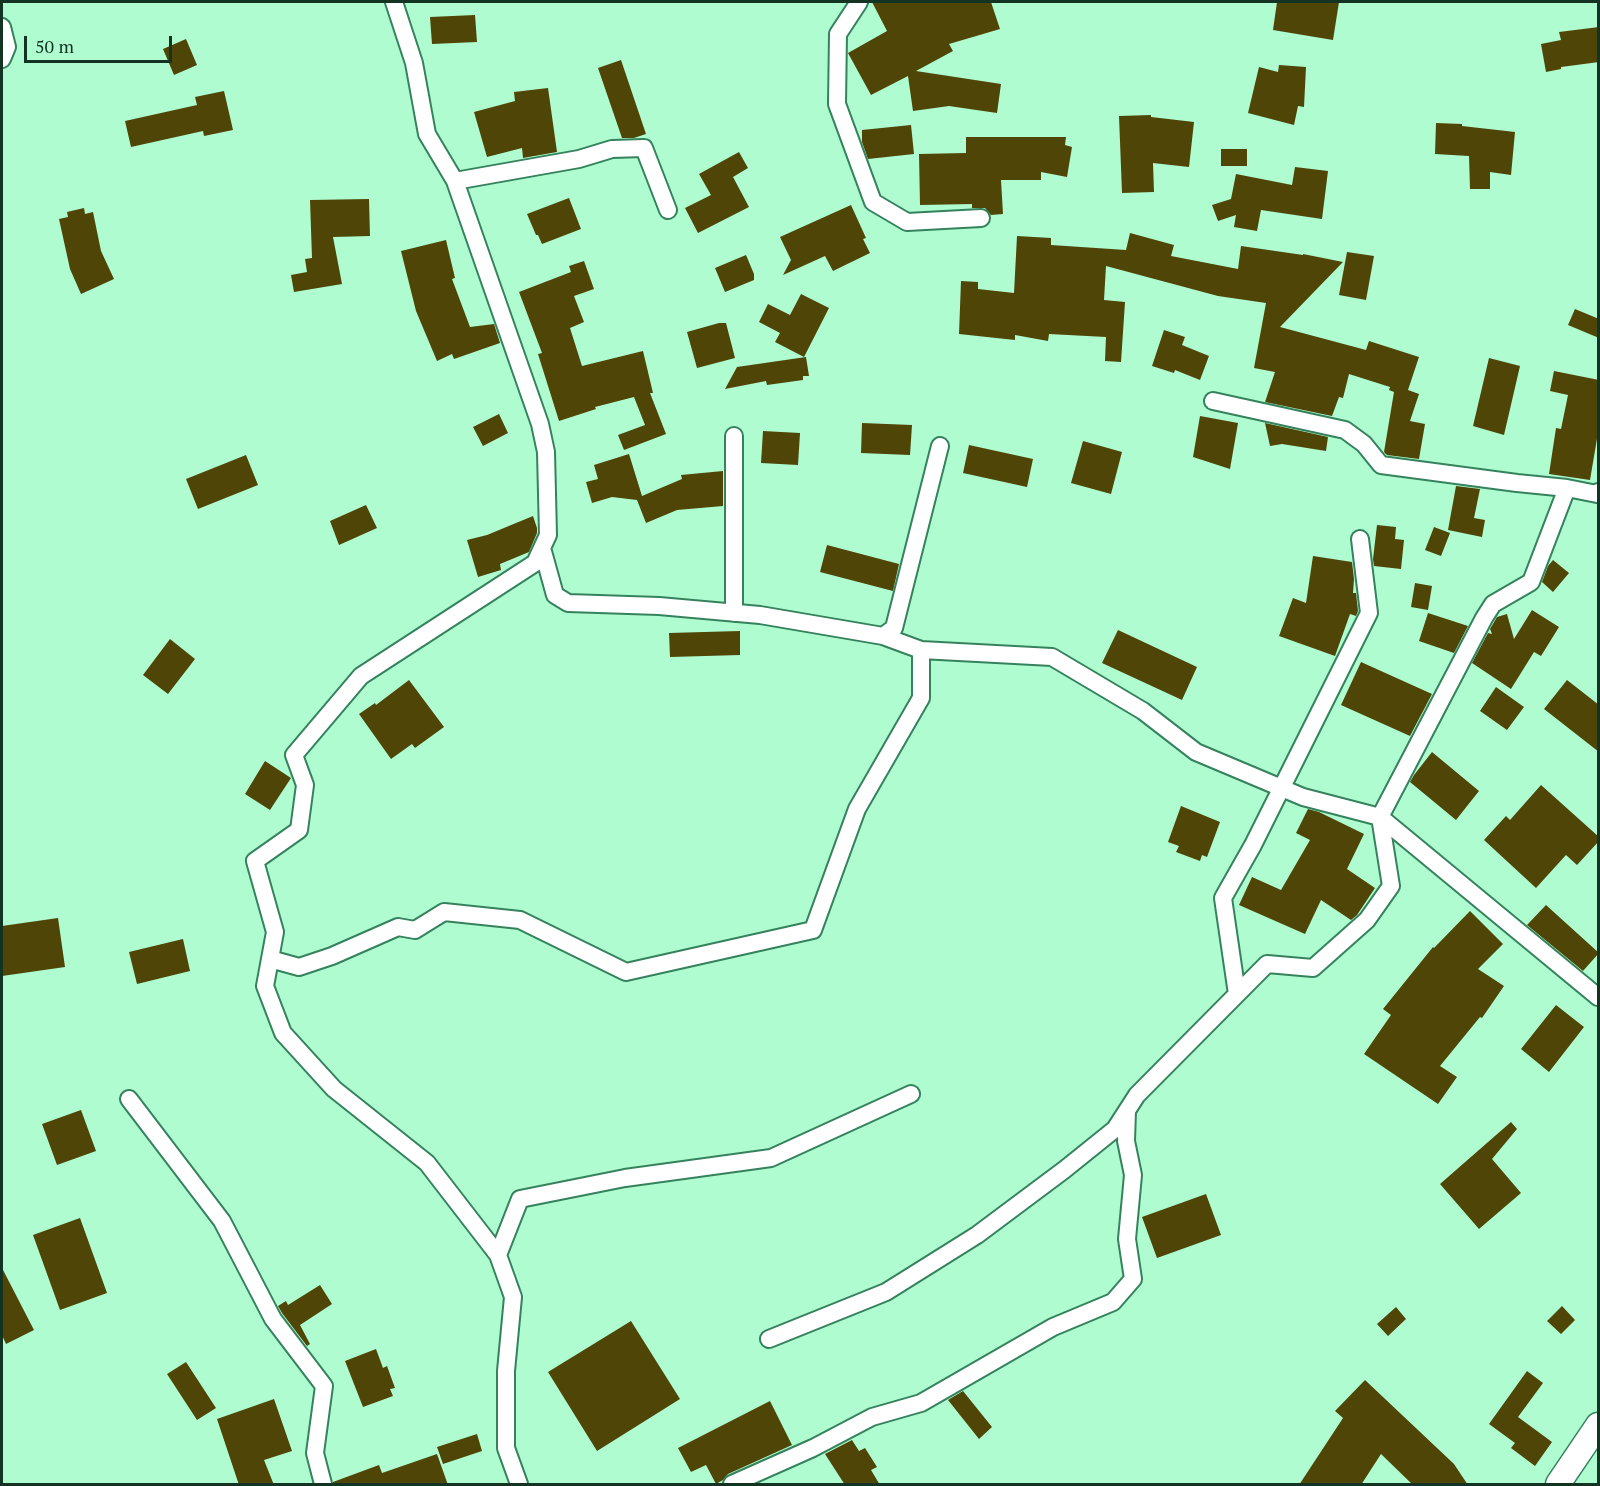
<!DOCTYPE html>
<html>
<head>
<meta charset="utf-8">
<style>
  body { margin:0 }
  #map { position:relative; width:1600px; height:1486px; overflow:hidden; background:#affcd1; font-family:"PT Serif",serif }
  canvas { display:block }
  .frame { position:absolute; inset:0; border:3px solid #133323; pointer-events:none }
  .scale { position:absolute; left:24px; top:36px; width:148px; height:27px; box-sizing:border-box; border:3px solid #133323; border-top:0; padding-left:8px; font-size:18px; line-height:21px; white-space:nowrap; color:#133323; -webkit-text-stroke:4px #affcd1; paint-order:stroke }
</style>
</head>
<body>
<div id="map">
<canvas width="1600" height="1486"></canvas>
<div class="frame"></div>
<div class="scale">50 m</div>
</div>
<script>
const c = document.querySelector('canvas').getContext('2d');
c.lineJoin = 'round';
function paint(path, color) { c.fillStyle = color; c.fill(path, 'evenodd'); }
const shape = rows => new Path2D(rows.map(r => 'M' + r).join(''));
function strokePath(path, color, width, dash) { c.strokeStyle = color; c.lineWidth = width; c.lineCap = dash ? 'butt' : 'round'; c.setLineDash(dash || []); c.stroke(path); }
const building = shape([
  [872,2,991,2,1000,29,949,44,953,51,916,71,1001,84,997,113,949,106,913,111,908,76,871,95,848,53,887,31],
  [1277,2,1339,2,1333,40,1273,30],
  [475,15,477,42,432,44,430,17],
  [1599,27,1599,62,1561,67,1561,69,1546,72,1541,44,1561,40,1559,32],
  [186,39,197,65,174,75,163,49],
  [621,60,646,134,634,138,622,138,598,68],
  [1279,65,1306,67,1304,107,1298,106,1294,125,1248,113,1259,67,1278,72],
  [548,88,557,152,523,158,522,148,487,157,474,112,515,101,514,92],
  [224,91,233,130,204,136,203,131,131,147,125,121,197,105,195,97],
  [1151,115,1151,117,1194,122,1189,167,1153,163,1154,192,1122,193,1119,116],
  [1436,123,1462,124,1462,126,1515,132,1511,175,1490,172,1490,189,1470,189,1469,156,1435,154],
  [911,125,914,154,868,159,862,142,862,130],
  [966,137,1066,137,1065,145,1072,147,1067,177,1041,172,1041,180,1001,180,1003,214,991,215,985,208,972,208,972,204,920,205,919,154,966,153],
  [1221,149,1247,149,1247,166,1221,166],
  [739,152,748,168,733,177,749,207,698,233,685,208,711,195,699,174],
  [1295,167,1328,171,1322,219,1261,210,1257,231,1234,227,1236,215,1218,221,1212,205,1231,199,1236,174,1292,185],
  [569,198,581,229,542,244,538,235,536,235,527,214],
  [369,199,370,236,333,237,342,284,294,292,291,275,307,272,305,259,312,258,310,200],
  [851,205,866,238,863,239,870,253,833,271,825,256,783,275,791,260,780,237],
  [84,208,85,214,93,212,101,251,114,279,81,294,70,269,59,219,68,217,67,212],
  [1130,233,1174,245,1171,256,1238,269,1241,246,1303,255,1303,254,1343,262,1280,327,1366,350,1369,341,1419,357,1408,390,1419,394,1410,421,1425,424,1419,459,1387,455,1384,452,1394,392,1389,390,1390,387,1349,374,1343,398,1339,397,1332,416,1265,402,1275,372,1254,368,1266,303,1218,296,1106,266,1104,300,1125,302,1121,362,1105,361,1106,337,1049,334,1048,341,1015,335,1015,340,959,334,961,281,978,282,978,289,1014,293,1017,236,1051,238,1051,245,1126,250],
  [446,240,455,278,452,279,470,327,494,324,500,343,454,359,452,354,437,361,416,311,401,251],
  [1347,252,1374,256,1366,300,1339,295],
  [746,255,754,274,754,280,725,292,715,268],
  [584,261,594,289,574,296,584,322,570,328,582,366,643,351,653,393,650,393,666,434,624,450,618,435,645,425,634,397,595,407,596,409,559,421,538,354,542,353,519,292,571,272,569,266],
  [801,294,829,308,804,357,775,342,780,333,759,322,768,304,790,315],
  [1575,309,1599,319,1599,338,1568,325],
  [719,323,726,323,735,358,697,368,687,332],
  [1164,330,1185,337,1182,345,1209,356,1200,380,1175,370,1174,373,1152,366],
  [806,357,809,376,803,376,803,380,767,385,766,381,725,389,737,367],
  [1489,358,1520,366,1504,435,1473,426],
  [1554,371,1599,380,1599,427,1590,480,1549,474,1556,428,1561,429,1568,395,1550,391],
  [499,414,508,433,483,446,473,427],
  [1200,416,1238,423,1230,469,1193,457],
  [862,423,912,425,910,455,861,453],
  [1265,423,1328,437,1326,451,1282,444,1270,446],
  [763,431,800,433,798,465,761,463],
  [1083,441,1122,452,1111,494,1071,483],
  [969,445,1033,459,1027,487,963,473],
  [629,454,642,496,682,479,681,475,723,471,723,506,677,510,646,523,637,500,612,497,592,503,586,482,598,479,594,465],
  [246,455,258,485,198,509,186,479],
  [1456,486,1480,489,1474,518,1485,520,1482,537,1448,530],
  [366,505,377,528,339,545,330,521],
  [533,516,537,528,537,533,529,552,500,564,501,570,478,577,467,540,487,535],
  [1377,525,1396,527,1395,539,1404,540,1401,569,1374,566,1373,559],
  [1434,527,1450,533,1441,556,1425,550],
  [827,545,899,564,893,591,820,572],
  [1313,556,1352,562,1354,579,1353,593,1356,593,1358,611,1356,616,1350,614,1335,656,1279,636,1293,598,1306,603],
  [1553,560,1569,573,1553,592,1542,582,1548,566],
  [1415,583,1432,586,1428,610,1411,607],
  [1532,610,1559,627,1541,656,1534,652,1511,689,1472,663,1488,633,1492,634,1490,629,1497,617,1507,614,1514,639],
  [1428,613,1468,626,1454,653,1419,641],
  [1118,630,1197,667,1182,700,1102,663],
  [740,631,740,655,670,657,669,633],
  [170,639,195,659,168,694,143,675],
  [1361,662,1432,694,1410,736,1341,705],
  [409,680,444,727,415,748,412,744,391,759,359,714,375,703,376,705],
  [1567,680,1599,705,1599,752,1544,709],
  [1496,687,1524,707,1507,730,1480,711],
  [1432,752,1479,791,1456,820,1410,782,1414,775],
  [265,761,291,778,270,810,245,794],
  [1541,785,1599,837,1599,841,1577,865,1566,855,1536,888,1484,840,1506,816,1510,820],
  [1181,806,1220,822,1207,857,1202,855,1200,861,1176,852,1179,846,1168,842],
  [1308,809,1319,812,1364,834,1347,869,1375,888,1357,915,1351,920,1321,900,1305,934,1239,905,1252,877,1281,890,1310,840,1296,833],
  [1546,905,1599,953,1583,971,1527,925],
  [1470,911,1503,944,1478,969,1504,986,1482,1018,1480,1017,1440,1066,1457,1077,1438,1104,1364,1054,1391,1015,1383,1009,1433,947,1434,948],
  [58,918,65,967,2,976,2,926],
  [183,939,190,971,137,984,129,952],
  [1556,1005,1584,1027,1549,1072,1521,1049],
  [81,1110,96,1151,57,1165,42,1124],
  [1511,1122,1517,1129,1492,1159,1521,1193,1479,1229,1440,1184],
  [1206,1194,1221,1235,1157,1258,1142,1217],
  [80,1218,107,1293,60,1310,33,1235],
  [2,1268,34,1330,6,1344,2,1335],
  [320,1285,332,1304,300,1325,310,1344,307,1346,282,1313,278,1306,286,1301,288,1305],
  [1562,1306,1575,1320,1561,1334,1547,1321],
  [1396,1307,1406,1319,1388,1336,1377,1324],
  [631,1321,680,1399,597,1451,548,1372],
  [376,1349,383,1368,387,1366,395,1388,390,1389,393,1396,363,1407,345,1361],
  [186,1362,216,1408,197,1420,167,1374],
  [1527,1371,1543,1383,1518,1417,1552,1442,1535,1466,1511,1448,1515,1443,1489,1424],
  [1365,1380,1454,1464,1468,1485,1413,1485,1381,1454,1361,1485,1299,1485,1343,1418,1335,1411],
  [963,1391,992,1427,979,1439,948,1400],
  [274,1399,292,1451,264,1460,274,1485,239,1485,217,1419],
  [770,1401,792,1445,728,1474,723,1480,716,1484,706,1465,691,1472,678,1448],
  [477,1434,482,1451,443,1464,437,1447],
  [852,1440,859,1451,865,1448,877,1467,871,1470,880,1485,845,1485,825,1454],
  [437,1454,448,1485,333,1485,333,1482,379,1465,382,1473]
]);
const street = shape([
  [394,2,414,63,427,134,455,181,540,424,546,452,548,535,535,563,361,676,294,755,305,785,299,830,255,861,275,932,265,986,283,1033,334,1089,427,1163,498,1255,513,1297,506,1371,506,1448,519,1484],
  [859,2,838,34,837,104,873,202,907,222,981,218],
  [2,27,7,47,2,59],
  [455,181,579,159,612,149,644,148,668,210],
  [1213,401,1345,430,1364,444,1381,465,1517,483,1567,488,1597,494,1598,492],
  [734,436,734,613],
  [542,548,555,595,568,603,659,606,760,615,883,636,894,628,940,446],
  [883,636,921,650,1052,657,1143,711,1196,752,1303,797,1380,817,1598,997],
  [270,959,299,967,332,956,398,927,415,930,444,912,520,920,626,972,813,930,857,809,921,698,921,650],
  [1237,994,1223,898,1253,845,1369,613,1360,539],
  [129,1099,222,1221,273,1319,324,1386,315,1453,323,1484],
  [498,1255,520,1199,625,1178,771,1158,911,1094],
  [769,1339,886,1292,977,1235,1064,1170,1115,1129,1137,1095,1267,964,1313,968,1367,920,1391,886,1380,817,1484,618,1493,604,1531,582,1567,488],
  [732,1484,813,1448,872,1417,921,1403,1053,1327,1113,1302,1133,1279,1127,1239,1133,1175,1126,1141,1127,1111]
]);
const secondary = shape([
  [1558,1484,1598,1425]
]);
paint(building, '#4f4506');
strokePath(street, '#35825d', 20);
strokePath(secondary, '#35825d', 27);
strokePath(street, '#fff', 16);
strokePath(secondary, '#fff', 24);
</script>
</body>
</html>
